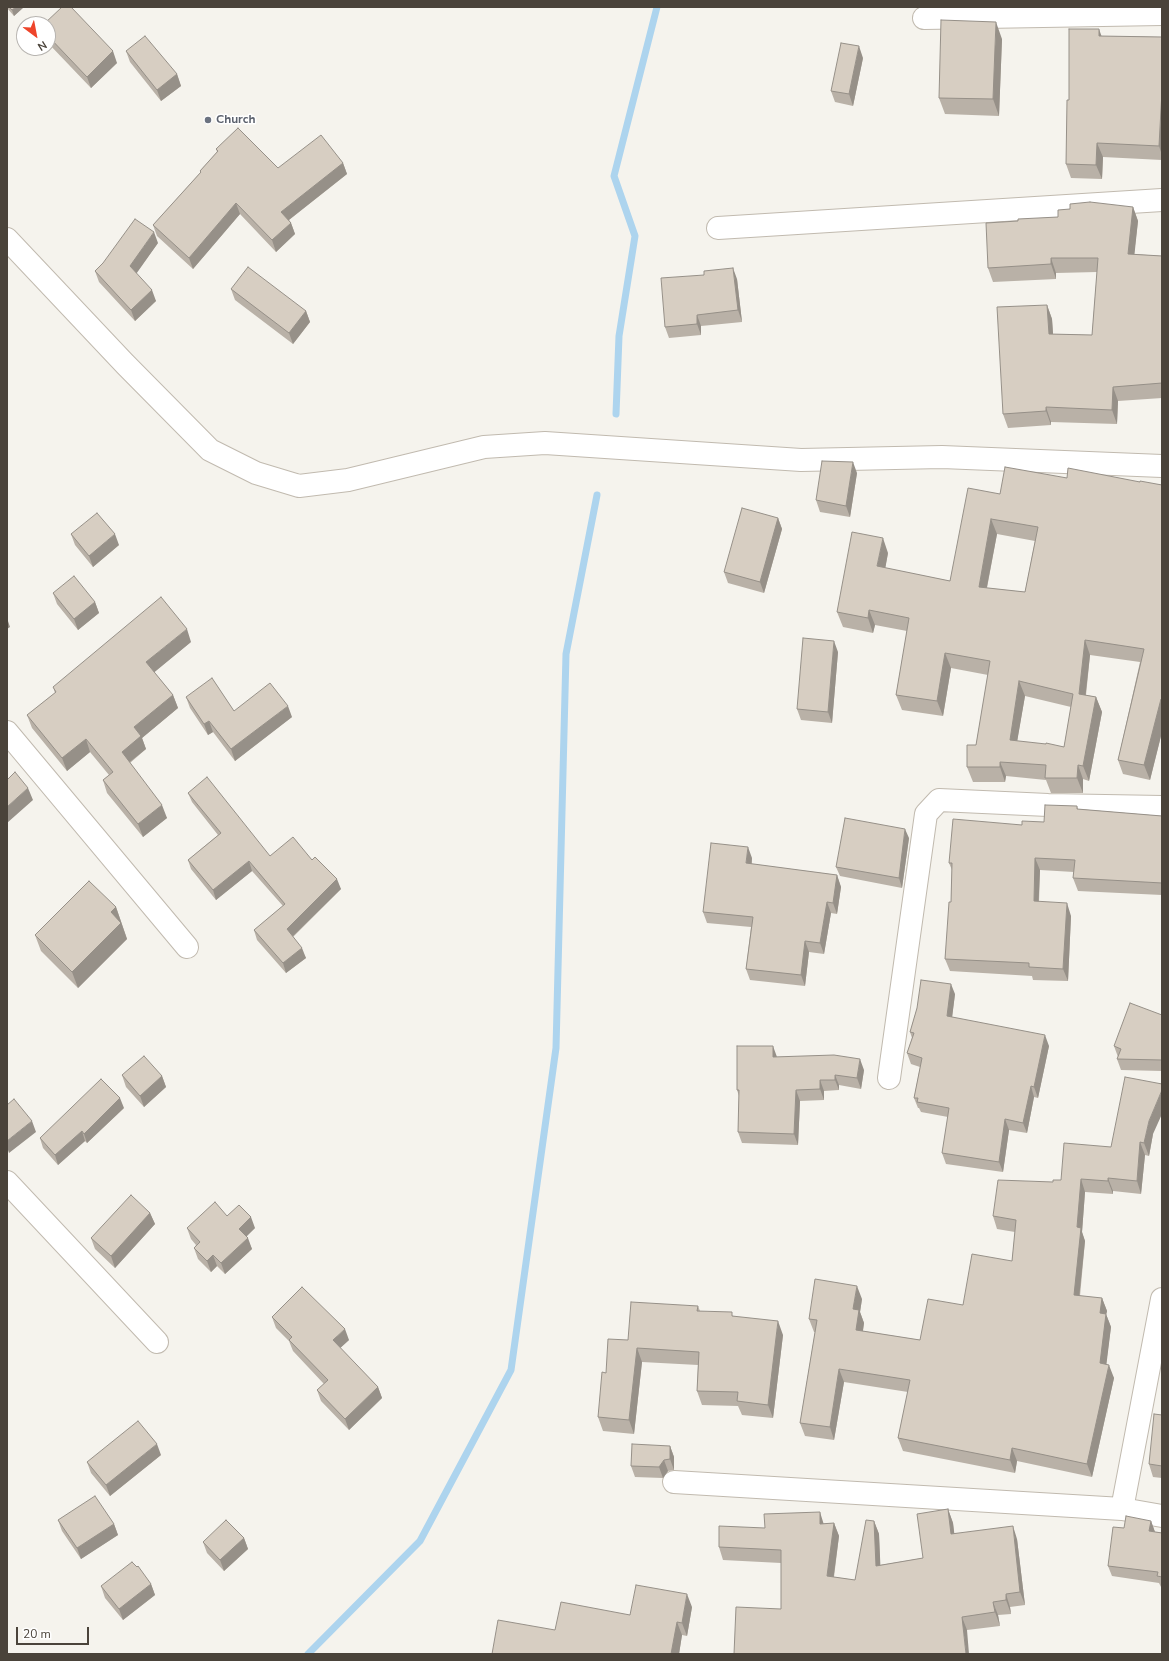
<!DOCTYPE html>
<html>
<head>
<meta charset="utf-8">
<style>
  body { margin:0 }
  #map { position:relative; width:1169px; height:1661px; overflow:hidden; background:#f5f3ed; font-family:"Nunito Sans",sans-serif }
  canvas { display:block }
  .frame { position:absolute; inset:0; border:8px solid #4a433a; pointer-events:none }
  .north { position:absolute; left:16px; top:16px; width:40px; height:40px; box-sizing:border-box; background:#fff; border:1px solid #b7b4b0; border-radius:50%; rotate:148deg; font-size:11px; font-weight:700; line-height:16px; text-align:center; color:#4a433a }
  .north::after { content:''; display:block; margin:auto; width:14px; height:18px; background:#ee452b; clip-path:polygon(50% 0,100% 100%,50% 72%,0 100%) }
  .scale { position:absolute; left:16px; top:1627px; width:73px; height:18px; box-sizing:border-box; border:2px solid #4a433a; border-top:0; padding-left:5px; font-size:12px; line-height:14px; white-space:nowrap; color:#4a433a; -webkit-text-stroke:3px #fff; paint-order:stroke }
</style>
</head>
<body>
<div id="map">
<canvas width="1169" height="1661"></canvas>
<div class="frame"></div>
<div class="north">N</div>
<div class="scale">20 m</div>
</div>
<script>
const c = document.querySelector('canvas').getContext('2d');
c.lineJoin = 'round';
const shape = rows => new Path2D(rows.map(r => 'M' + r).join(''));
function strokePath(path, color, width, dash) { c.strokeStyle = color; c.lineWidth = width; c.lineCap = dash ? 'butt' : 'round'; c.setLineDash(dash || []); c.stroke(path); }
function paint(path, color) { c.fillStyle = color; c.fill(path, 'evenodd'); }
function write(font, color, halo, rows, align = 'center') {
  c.font = font + ' "Nunito Sans",sans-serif'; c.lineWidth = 3; c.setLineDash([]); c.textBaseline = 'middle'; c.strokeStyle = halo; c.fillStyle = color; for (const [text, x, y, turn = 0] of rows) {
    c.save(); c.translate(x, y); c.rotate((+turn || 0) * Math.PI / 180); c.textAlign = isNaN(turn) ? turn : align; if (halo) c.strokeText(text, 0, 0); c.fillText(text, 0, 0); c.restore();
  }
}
const stream = shape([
  [616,414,619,336,635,236,614,176,657,7],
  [308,1654,420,1541,511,1370,556,1048,566,654,597,495]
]);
const street = shape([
  [924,18,1162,14],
  [718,228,1162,200],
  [7,239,125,364,210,450,256,473,299,486,348,480,484,447,545,443,801,460,942,457,1162,466],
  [7,732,187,947],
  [889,1078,926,814,939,800,1048,805,1162,807],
  [7,1182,157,1342],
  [674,1482,1122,1509,1162,1516],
  [1122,1509,1162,1299]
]);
const wall = shape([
  [7,7,24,7,14,16,7,8],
  [48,24,117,63,91,88,48,43],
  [1101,36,1162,37,1162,160,1103,157,1102,179,1071,178,1066,164,1069,100],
  [1002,39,999,116,945,114,939,98],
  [126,51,177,74,181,86,161,101,130,62],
  [863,58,853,106,835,102,831,91],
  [216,149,278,168,343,163,347,174,289,220,291,223,295,234,276,252,240,214,193,269,157,236,153,225,200,173,200,171,217,152],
  [1133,207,1138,221,1134,254,1162,256,1162,398,1118,401,1117,424,1051,422,1051,425,1008,428,1003,414,1047,305,1052,319,1053,334,1092,335,1097,272,1056,273,1056,279,993,282,988,268,1018,221,1058,217,1070,209],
  [158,243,136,273,156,301,135,321,99,282,95,271],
  [737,279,742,322,701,326,701,335,669,338,665,327],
  [231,289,306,311,310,322,293,344,235,300],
  [857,473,850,517,820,512,816,500],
  [1067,478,1140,482,1162,485,1162,732,1150,780,1123,774,1118,760,1140,662,1090,655,1086,695,1096,697,1102,712,1089,781,1083,779,1083,793,1051,793,1046,780,1006,776,1005,782,973,782,967,767,976,745,988,675,951,668,943,716,902,710,896,695,907,631,875,625,873,633,843,627,837,612,888,553,885,568,950,581,1000,494],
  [997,534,1035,541,1025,592,987,588],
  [1025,696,1071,707,1064,747,1017,741],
  [778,518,782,529,764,593,728,583,724,572],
  [71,534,119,545,93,567,75,545],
  [53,593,95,602,99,613,78,630,57,604],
  [191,642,154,672,173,695,178,708,142,738,146,749,130,763,167,818,143,837,107,793,103,780,109,775,90,752,67,771,32,728,27,715,55,693,53,687],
  [838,652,832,723,801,720,797,709],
  [186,697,234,711,292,717,235,761,213,732,208,735,190,708],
  [188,793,270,856,312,860,341,889,293,937,306,958,286,973,257,940,254,930,283,906,252,871,216,900,191,869,188,860,218,835,192,802],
  [1077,806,1078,809,1162,816,1162,895,1078,891,1073,878,1074,872,1040,870,1039,902,1071,916,1068,981,1033,980,1032,976,950,971,945,959,951,902,952,870,949,863,1022,825,1044,822],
  [909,838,902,888,840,876,836,867],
  [752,858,752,864,837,875,841,887,837,914,831,913,824,954,809,952,805,986,750,980,746,969,751,927,707,923,703,912],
  [116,907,127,939,78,988,41,951,35,935],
  [955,994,952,1017,1049,1046,1038,1098,1034,1097,1027,1133,1009,1130,1003,1172,946,1164,942,1153,948,1117,921,1112,919,1108,918,1108,914,1098,920,1067,911,1064,907,1053,912,1038,910,1032,917,1008],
  [1162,1015,1162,1071,1121,1070,1117,1059,1118,1057,1114,1046],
  [777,1057,864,1070,861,1089,839,1085,839,1090,824,1091,824,1100,800,1101,798,1145,742,1143,738,1132,739,1096,737,1090],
  [122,1075,162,1076,166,1087,144,1107,126,1087],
  [124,1108,87,1143,85,1141,58,1165,43,1148,40,1138],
  [1153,1134,1149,1156,1145,1155,1141,1194,1113,1191,1113,1194,1085,1192,1082,1232,1085,1241,1080,1296,1102,1298,1107,1311,1106,1314,1111,1327,1106,1364,1114,1378,1092,1477,1017,1461,1015,1473,903,1451,898,1438,908,1392,844,1382,834,1440,805,1436,800,1423,815,1332,814,1332,809,1319,862,1299,860,1312,864,1323,863,1331,920,1340,963,1305,1012,1261,1015,1232,997,1229,993,1216,1053,1182,1061,1180,1111,1147],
  [150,1213,155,1224,115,1268,95,1249,91,1238],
  [227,1216,255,1228,246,1236,252,1249,225,1274,217,1266,211,1272,198,1259,194,1248,196,1245,191,1239,187,1228],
  [698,1306,700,1311,734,1316,783,1335,773,1418,742,1415,738,1406,702,1405,697,1391,698,1365,642,1362,634,1434,603,1431,598,1417,606,1373,628,1340],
  [272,1317,349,1340,340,1348,378,1387,382,1398,349,1430,321,1401,317,1390,324,1384,293,1351,289,1341,276,1328],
  [1162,1415,1162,1478,1153,1477,1149,1464],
  [670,1446,674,1457,674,1470,668,1471,663,1478,635,1477,631,1466],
  [161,1455,110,1496,91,1473,87,1462],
  [948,1509,953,1523,954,1533,1017,1539,1025,1605,1010,1607,1011,1614,998,1615,1000,1626,967,1630,781,1609,781,1563,723,1560,719,1547,765,1528,834,1523,839,1536,834,1577,855,1580,874,1521,879,1534,880,1565,923,1558],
  [58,1520,114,1524,118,1535,81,1559,62,1531],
  [1151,1521,1155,1532,1162,1533,1162,1587,1161,1587,1159,1583,1112,1576,1108,1566,1124,1528],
  [244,1538,248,1549,224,1571,207,1553,203,1542],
  [151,1584,155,1595,123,1620,105,1598,101,1586],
  [692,1607,687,1636,682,1635,679,1654,492,1654,555,1630,630,1615]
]);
const shadedWall = shape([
  [16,7,24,7,14,16,12,10],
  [996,22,1002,39,999,116,993,99],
  [1099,29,1104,43,1099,36],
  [859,46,863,58,853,106,849,94],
  [113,51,117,63,91,88,87,77],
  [177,74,181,86,161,101,157,90],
  [1162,91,1162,155,1159,146],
  [1097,143,1103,157,1102,179,1096,165],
  [343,163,347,174,285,223,281,212],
  [236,203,240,214,193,269,189,258],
  [1133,207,1138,221,1133,268,1128,254],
  [291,223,295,234,276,252,272,240],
  [154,232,158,243,134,277,130,266],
  [1051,258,1056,273,1056,279,1051,264],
  [733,268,737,279,742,322,738,310],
  [152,290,156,301,135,321,131,310],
  [1047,305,1052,319,1054,348,1049,334],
  [306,311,310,322,293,344,289,333],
  [697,315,701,326,701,335,697,324],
  [1113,387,1118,401,1117,424,1112,410],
  [1046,407,1051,422,1051,425,1046,411],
  [853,462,857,473,850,517,846,506],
  [778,518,782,529,764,593,760,582],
  [991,519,997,534,984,602,979,587],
  [115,534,119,545,93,567,89,556],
  [883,538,888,553,883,581,877,566],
  [95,602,99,613,78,630,74,619],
  [869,610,875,625,873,633,868,618],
  [7,618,10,627,7,629],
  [187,629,191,642,151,675,146,662],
  [1085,640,1090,655,1084,709,1079,694],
  [834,641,838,652,832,723,828,712],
  [945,653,951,668,943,716,937,701],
  [1019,681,1025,696,1015,754,1010,740],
  [173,695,178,708,142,738,146,749,126,765,122,752,134,727],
  [1096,697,1102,712,1089,781,1083,766],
  [1161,699,1162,701,1162,732,1150,780,1144,765],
  [288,706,292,717,235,761,231,749],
  [209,721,213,732,208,735,204,724],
  [86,739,90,752,67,771,62,758],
  [1000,762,1006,776,1005,782,1000,767],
  [1078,765,1083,779,1083,793,1077,778],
  [28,788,33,800,7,823,7,807],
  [162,805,167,818,143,837,138,824],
  [905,829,909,838,902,888,899,878],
  [748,847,752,858,750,874,746,863],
  [1035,858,1040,870,1038,914,1034,901],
  [249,861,252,871,216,900,213,890],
  [837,875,841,887,837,914,833,903],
  [337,879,341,889,290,939,287,929],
  [827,902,831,913,824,954,820,943],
  [1067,903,1071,916,1068,981,1063,969],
  [116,907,127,939,78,988,72,972,111,912],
  [805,941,809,952,805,986,801,975],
  [302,948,306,958,286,973,283,963],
  [951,984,955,994,951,1026,947,1016],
  [1045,1035,1049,1046,1038,1098,1034,1087],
  [773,1046,777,1057,773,1057],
  [860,1059,864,1070,861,1089,857,1078],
  [835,1075,839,1085,839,1090,835,1080],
  [162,1076,166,1087,144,1107,140,1096],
  [820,1080,824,1091,824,1100,820,1089],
  [1031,1086,1034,1097,1027,1133,1023,1123],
  [796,1090,800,1101,798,1145,794,1134],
  [1162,1090,1162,1114,1153,1134,1149,1156,1144,1143,1149,1121],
  [120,1098,124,1108,87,1143,84,1134],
  [1005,1119,1009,1130,1003,1172,999,1162],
  [32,1121,36,1132,9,1153,7,1147,7,1141],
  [82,1131,85,1141,58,1165,55,1155],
  [1140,1142,1145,1155,1141,1194,1137,1181],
  [1108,1178,1113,1191,1113,1194,1108,1181],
  [1081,1179,1085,1192,1082,1232,1085,1241,1078,1308,1074,1295,1077,1227],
  [150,1213,155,1224,115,1268,111,1256],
  [251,1217,255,1228,243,1240,239,1229],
  [248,1238,252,1249,225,1274,221,1263],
  [213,1255,217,1266,211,1272,207,1261],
  [857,1286,862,1299,860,1312,864,1323,861,1343,856,1330,853,1309],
  [1102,1298,1107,1311,1105,1321,1106,1314,1111,1327,1105,1376,1100,1363,1100,1313],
  [778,1321,783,1335,773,1418,768,1405],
  [345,1329,349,1340,337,1351,333,1340],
  [637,1348,642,1362,634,1434,629,1420],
  [1109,1365,1114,1378,1092,1477,1087,1464],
  [839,1369,844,1382,834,1440,830,1427],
  [378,1387,382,1398,349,1430,345,1419],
  [157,1444,161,1455,110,1496,106,1485],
  [670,1446,674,1457,674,1470,670,1459],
  [1012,1448,1017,1461,1015,1473,1010,1460],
  [664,1460,668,1471,663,1478,659,1467],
  [948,1509,953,1523,956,1547,951,1534],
  [820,1512,824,1525,820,1524],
  [874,1521,879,1534,881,1579,876,1566],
  [1151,1521,1155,1532,1149,1531],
  [834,1523,839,1536,832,1589,827,1576],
  [114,1524,118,1535,81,1559,77,1548],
  [1013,1526,1017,1539,1025,1605,1020,1592],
  [244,1538,248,1549,224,1571,220,1560],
  [151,1584,155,1595,123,1620,119,1609],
  [687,1594,692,1607,687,1636,682,1623],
  [1006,1594,1010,1607,1011,1614,1006,1600],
  [993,1602,998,1615,1000,1626,995,1612],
  [962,1617,967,1630,969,1654,966,1654],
  [677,1622,682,1635,679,1654,671,1654]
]);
const building = shape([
  [9,7,16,7,12,10,9,7],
  [62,7,71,7,113,51,87,77,48,36,48,24,44,24,62,7],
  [941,20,996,22,993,99,939,98,941,20],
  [1069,29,1099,29,1099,36,1162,37,1162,91,1159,146,1097,143,1096,165,1066,164,1067,100,1069,100,1069,29],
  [145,36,177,74,157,90,126,51,145,36],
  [841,43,859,46,849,94,831,91,841,43],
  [238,128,278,168,321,135,343,163,281,212,291,223,272,240,236,203,189,258,153,225,201,172,200,171,218,151,216,149,238,128],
  [1090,202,1133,207,1128,254,1162,256,1162,383,1113,387,1112,410,1046,407,1046,411,1003,414,997,307,1047,305,1049,334,1092,335,1098,258,1051,258,1051,264,988,268,986,223,1018,221,1018,219,1058,217,1058,210,1070,209,1070,204,1090,202],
  [135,219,154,232,130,266,152,290,131,310,95,271,103,263,135,219],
  [248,267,306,311,289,333,231,289,248,267],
  [733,268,738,310,697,315,697,324,665,327,661,278,704,275,704,271,733,268],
  [822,461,853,462,846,506,816,500,822,461],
  [1005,467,1067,478,1068,468,1140,482,1140,481,1162,485,1162,699,1161,699,1144,765,1118,760,1144,649,1085,640,1079,694,1096,697,1083,766,1078,765,1077,778,1045,778,1046,765,1000,762,1000,767,967,767,967,745,976,745,990,661,945,653,937,701,896,695,909,618,869,610,868,618,837,612,852,532,883,538,877,566,950,581,968,488,1000,494,1005,467],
  [991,519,1038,527,1025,592,979,587,991,519],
  [1019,681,1073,694,1064,747,1046,743,1046,744,1010,740,1019,681],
  [742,508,778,518,760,582,724,572,742,508],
  [97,513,115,534,89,556,71,534,97,513],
  [74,576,95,602,74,619,53,593,74,576],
  [161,597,187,629,146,662,173,695,134,727,141,736,122,752,162,805,138,824,103,780,113,772,86,739,62,758,27,715,56,692,53,687,161,597],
  [803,638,834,641,828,712,797,709,803,638],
  [212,678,234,711,270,683,288,706,231,749,209,721,204,724,186,697,212,678],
  [15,772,28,788,7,807,7,780,15,772],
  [207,777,270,856,293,837,312,860,315,857,337,879,287,929,302,948,283,963,254,930,285,904,249,861,213,890,188,860,221,833,188,793,207,777],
  [1045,805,1077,806,1077,809,1162,816,1162,883,1073,878,1075,860,1035,858,1034,901,1067,903,1063,969,1029,967,1029,963,945,959,949,902,951,902,952,863,949,863,953,819,1022,825,1022,821,1044,822,1045,805],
  [845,818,905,829,899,878,836,867,845,818],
  [711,843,748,847,746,863,837,875,833,903,827,902,820,943,805,941,801,975,746,969,753,917,703,912,711,843],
  [89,881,116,907,111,912,121,923,72,972,35,935,89,881],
  [921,980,951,984,947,1016,1045,1035,1034,1087,1031,1086,1023,1123,1005,1119,999,1162,942,1153,949,1108,917,1102,918,1098,914,1098,922,1058,907,1053,914,1033,910,1032,917,1008,921,980],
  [1130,1003,1162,1015,1162,1060,1117,1059,1121,1049,1114,1046,1130,1003],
  [737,1046,773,1046,773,1057,834,1055,860,1059,857,1078,835,1075,835,1080,820,1080,820,1089,796,1090,794,1134,738,1132,739,1090,737,1090,737,1046],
  [144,1056,162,1076,140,1096,122,1075,144,1056],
  [1125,1077,1162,1084,1162,1090,1149,1121,1144,1143,1140,1142,1137,1181,1108,1178,1108,1181,1081,1179,1077,1227,1081,1228,1074,1295,1102,1298,1100,1313,1106,1314,1100,1363,1109,1365,1087,1464,1012,1448,1010,1460,898,1438,910,1380,839,1369,830,1427,800,1423,817,1320,809,1319,815,1279,857,1286,853,1309,859,1310,856,1330,920,1340,928,1299,963,1305,972,1254,1012,1261,1016,1220,993,1216,998,1180,1053,1182,1053,1180,1061,1180,1064,1143,1111,1147,1125,1077],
  [101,1079,120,1098,84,1134,82,1131,55,1155,40,1138,101,1079],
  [14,1099,32,1121,7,1141,7,1105,14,1099],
  [131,1195,150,1213,111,1256,91,1238,131,1195],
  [215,1202,227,1216,239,1205,251,1217,239,1229,248,1238,221,1263,213,1255,207,1261,194,1248,200,1242,187,1228,215,1202],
  [302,1287,345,1329,333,1340,378,1387,345,1419,317,1390,328,1380,289,1340,292,1337,272,1317,302,1287],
  [631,1302,698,1306,697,1311,732,1312,732,1316,778,1321,768,1405,737,1401,738,1392,697,1391,699,1352,637,1348,629,1420,598,1417,602,1372,606,1373,608,1339,628,1340,631,1302],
  [1154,1414,1162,1415,1162,1466,1149,1464,1154,1414],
  [138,1421,157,1444,106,1485,87,1462,138,1421],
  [632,1444,670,1446,670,1459,664,1460,659,1467,631,1466,632,1444],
  [95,1496,114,1524,77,1548,58,1520,95,1496],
  [948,1509,951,1534,1013,1526,1020,1592,1006,1594,1006,1600,993,1602,995,1612,962,1617,966,1654,734,1654,736,1607,781,1609,781,1550,719,1547,719,1526,765,1528,764,1514,820,1512,820,1524,834,1523,827,1576,855,1580,866,1520,874,1521,876,1566,923,1558,917,1514,948,1509],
  [1126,1516,1151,1521,1149,1531,1162,1533,1162,1577,1157,1576,1158,1572,1108,1566,1113,1527,1124,1528,1126,1516],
  [226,1520,244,1538,220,1560,203,1542,226,1520],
  [132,1562,137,1567,138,1566,151,1584,119,1609,101,1586,132,1562],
  [636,1585,687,1594,682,1623,677,1622,671,1654,492,1654,498,1620,555,1630,561,1602,630,1615,636,1585]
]);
const markers = [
  [208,120,4,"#6b7280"]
];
const worshipNames = [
  ["Church",216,120]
];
strokePath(stream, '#add4ee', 7);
strokePath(street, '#c1baaf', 24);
strokePath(street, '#fff', 22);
paint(wall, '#b9b1a7');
paint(shadedWall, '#969088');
paint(building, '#d7cec2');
strokePath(building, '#969088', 1);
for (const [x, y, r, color] of markers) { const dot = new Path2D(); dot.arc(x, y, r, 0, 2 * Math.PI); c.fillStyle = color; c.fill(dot); strokePath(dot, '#fff', 1.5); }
write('bold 12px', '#5b616d', '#fff', worshipNames, 'left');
</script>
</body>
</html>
